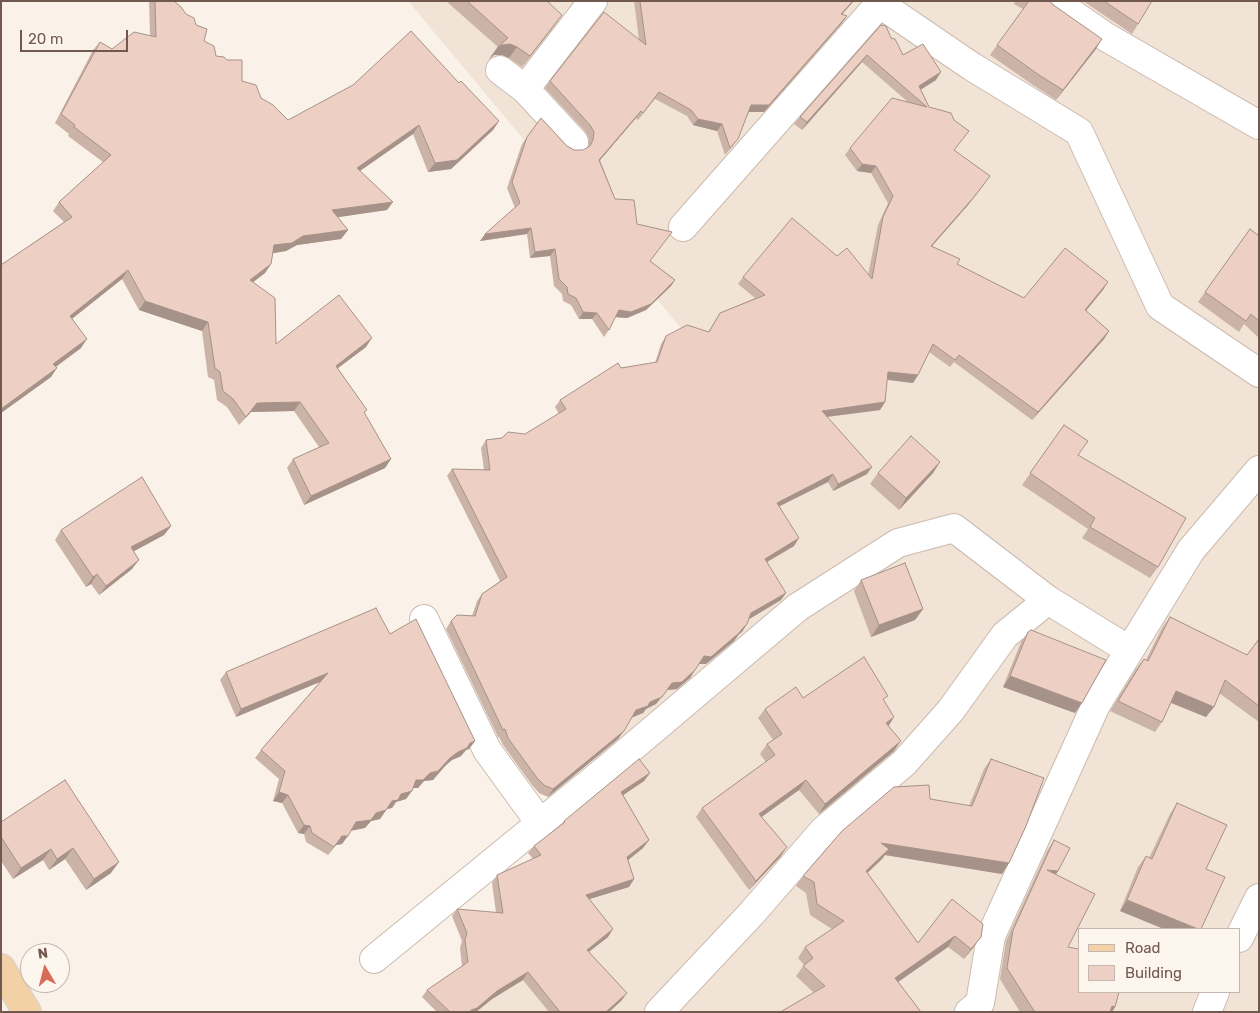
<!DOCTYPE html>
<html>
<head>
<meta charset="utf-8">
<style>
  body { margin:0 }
  #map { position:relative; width:1260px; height:1013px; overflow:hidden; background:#faf2e8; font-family:Rubik,sans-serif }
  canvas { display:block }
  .frame { position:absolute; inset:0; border:2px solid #72594f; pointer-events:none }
  .legend { position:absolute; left:1078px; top:928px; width:162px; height:65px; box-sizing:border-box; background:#fdf6ef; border:1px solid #c5b7af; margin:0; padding:6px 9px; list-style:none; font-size:15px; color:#72594f }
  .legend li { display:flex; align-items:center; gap:10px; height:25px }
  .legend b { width:25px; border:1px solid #c5b7af }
  .north { position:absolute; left:20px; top:943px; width:50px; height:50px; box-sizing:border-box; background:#fdf6ef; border:1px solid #c5b7af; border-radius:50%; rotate:352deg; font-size:14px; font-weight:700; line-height:20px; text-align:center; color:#72594f }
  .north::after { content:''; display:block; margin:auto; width:18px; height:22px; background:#d96c59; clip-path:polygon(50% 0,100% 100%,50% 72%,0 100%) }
  .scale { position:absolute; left:20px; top:30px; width:108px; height:22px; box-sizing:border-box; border:2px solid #72594f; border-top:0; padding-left:6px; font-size:15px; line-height:18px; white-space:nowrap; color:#72594f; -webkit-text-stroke:4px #fdf6ef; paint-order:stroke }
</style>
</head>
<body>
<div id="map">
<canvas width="1260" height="1013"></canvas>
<div class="frame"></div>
<ul class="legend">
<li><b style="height:6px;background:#f3d1a7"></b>Road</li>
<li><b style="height:14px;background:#edd0c3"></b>Building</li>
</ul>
<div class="north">N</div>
<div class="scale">20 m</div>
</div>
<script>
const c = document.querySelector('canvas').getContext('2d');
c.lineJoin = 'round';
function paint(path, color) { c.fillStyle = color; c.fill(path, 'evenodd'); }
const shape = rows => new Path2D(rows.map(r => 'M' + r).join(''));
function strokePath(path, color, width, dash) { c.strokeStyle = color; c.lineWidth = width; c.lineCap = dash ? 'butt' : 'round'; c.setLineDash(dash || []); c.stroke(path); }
const residential = shape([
  [408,1,1259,1,1259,1012,445,1012,722,545,696,346],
  [1079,929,1239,929,1239,992,1079,992]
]);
const minor = shape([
  [1054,1,1106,37,1259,125],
  [880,4,971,66,1079,132,1160,306,1259,373],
  [500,70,525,89,574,142],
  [525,89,593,1],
  [683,227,882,1],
  [424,619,487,750,540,823],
  [1239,938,1259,898],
  [374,959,609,767,798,607,898,543,954,528,1048,600,1129,650],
  [659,1012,752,913,824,830,904,763,951,710,1005,635,1048,600],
  [969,1012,980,1003,991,936,1096,705,1191,550,1259,470],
  [1207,1012,1215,992]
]);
const major = shape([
  [1,968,27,1012]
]);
const wall = shape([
  [149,1,174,1,196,25,204,41,216,56,261,98,288,120,459,83,499,121,493,130,451,169,428,172,413,134,360,171,387,210,337,217,348,230,341,239,297,245,286,251,273,253,271,264,265,273,253,282,276,344,366,347,338,368,391,459,385,468,304,505,287,468,293,459,319,447,294,411,251,412,239,425,227,407,217,400,214,380,208,377,202,331,139,310,122,279,72,319,81,348,56,367,51,377,1,413,1,265,64,222,53,211,59,202,103,162,68,136,69,134,55,123,93,50,100,42,112,49,150,35],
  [446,1,547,1,554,26,522,67,509,58,502,55,494,55,489,59,498,47],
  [634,1,854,1,842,14,847,16,842,23,764,112,749,112,733,146,725,155,717,131,693,125,687,116,655,99,638,120,636,118,600,160,615,199,637,224,650,261,675,280,671,286,646,310,627,318,615,317,609,330,604,337,592,319,579,319,571,305,563,301,562,294,554,286,550,256,530,258,527,234,480,241,515,208,507,188,522,144,541,118,567,146,574,150,583,150,589,147,589,139,585,131,545,88,550,81,639,40],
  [1015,1,1050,1,1096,49,1056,100,1033,85,990,55,1023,9,1014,4],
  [1083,1,1152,1,1138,24,1132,34],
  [881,25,891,38,903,55,936,80,920,89,929,107,954,150,985,183,968,205,932,246,957,264,1024,298,1108,282,1086,311,1109,331,1104,339,1032,420,954,362,950,367,929,352,918,375,913,383,887,380,885,402,880,410,827,417,867,474,833,491,828,482,779,506,794,546,767,562,781,600,749,619,742,632,739,634,734,641,706,664,699,664,690,678,677,689,667,690,656,704,646,709,643,713,632,717,618,739,548,797,539,793,532,785,503,745,499,737,498,737,446,629,451,621,472,616,477,601,482,594,500,581,447,476,452,469,484,470,481,448,486,440,525,434,559,414,555,407,560,400,621,368,655,363,661,344,666,336,708,332,720,313,755,298,738,284,743,277,837,256,868,275,878,225,888,203,871,173,857,171,845,155,850,148,908,102,862,62,802,130,794,124,800,117],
  [1250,229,1259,236,1259,338,1244,324,1239,332,1198,302],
  [1064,425,1078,455,1158,567,1150,578,1082,538,1088,529,1022,485],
  [940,462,933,473,899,510,870,484,878,473],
  [171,526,164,535,134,551,132,569,99,595,91,584,86,587,55,540,61,530],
  [861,580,923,609,915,620,871,637,854,591],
  [1170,617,1247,655,1259,639,1259,722,1219,693,1206,717,1171,703,1162,722,1155,732,1110,711,1136,669,1144,659,1146,660,1162,628],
  [1028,632,1075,713,1003,687,1021,642],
  [390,634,475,741,469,749,466,750,461,756,452,760,445,766,433,780,424,781,418,788,413,788,406,799,396,802,392,808,387,809,380,819,371,821,365,828,351,830,342,844,336,845,328,855,306,842,304,834,298,833,282,803,273,801,279,779,255,758,261,750,320,682,236,717,220,680,226,672],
  [803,698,884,700,889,726,894,751,819,814,799,790,761,817,781,856,749,890,696,817,702,808,766,762,760,754,767,744,773,740,758,718,765,709],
  [991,759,1002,874,885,855,882,859,867,873,918,943,952,899,981,937,964,959,948,947,898,982,921,1012,781,1012,814,993,796,976,804,965,798,958,805,947,832,929,810,915,806,893,796,886,803,876,930,799,969,806,984,769],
  [650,773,644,781,623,795,649,840,643,848,628,860,634,879,629,887,589,899,608,937,589,952,622,1000,609,1012,549,1012,523,980,492,999,476,1012,437,1012,422,997,427,990,462,966,460,948,462,941,452,916,457,909,496,913,492,883,497,875,533,859,528,853,534,846,560,826,564,821],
  [65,780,111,873,86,890,65,859,49,870,43,860,13,879,1,861,1,822],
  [1177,803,1206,869,1201,929,1164,929,1120,911,1138,867,1146,856,1149,858,1170,814],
  [1054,840,1058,871,1056,874,1068,947,1115,1007,1112,1012,1020,1012,1000,979,1006,941,1047,851]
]);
const shadedWall = shape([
  [853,1,854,1,836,21,841,14],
  [562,15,554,26,522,67,530,56],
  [847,16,842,23,764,112,747,112,751,105],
  [1102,39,1096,49,1056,100,1063,90],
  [510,44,517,47,509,58,502,55,494,55,489,59,497,48,502,45],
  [867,55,862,62,802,130,807,122],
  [941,72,936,80,914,94,919,86],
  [641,111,636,118,595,166,599,160],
  [698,119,722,124,717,131,693,125],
  [499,121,493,130,451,169,428,172,435,163],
  [419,125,413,134,351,177,357,168],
  [862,164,876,166,871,173,857,171],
  [985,183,968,205,926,253,931,246],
  [393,202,387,210,326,219,332,210],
  [531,228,527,234,480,241,485,234],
  [348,230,341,239,297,245,286,251,268,254,274,245,303,236],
  [555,249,550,256,530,258,535,252],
  [271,264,265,273,244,289,250,280],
  [128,270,122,279,64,325,70,316],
  [675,280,671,286,646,310,627,318,614,317,619,310],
  [1108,282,1103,290,1080,318,1085,310],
  [145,301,208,322,202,331,139,310],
  [583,312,597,313,592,319,579,319],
  [1109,331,1104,339,1032,420,1038,412],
  [372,338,366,347,330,374,336,366],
  [87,339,81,348,47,373,53,364],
  [57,368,51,377,1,413,1,409],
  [888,372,918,375,913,383,883,379],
  [300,402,294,411,251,412,239,425,246,417,257,403],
  [885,402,880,410,817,418,822,411],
  [391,459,385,468,304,505,311,496],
  [940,462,933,473,899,510,906,498],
  [872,467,867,474,833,491,838,484],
  [833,474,828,482,772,510,777,503],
  [171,526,164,535,125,556,131,547],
  [799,538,794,546,760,566,765,559],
  [139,560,132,569,99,595,106,586],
  [97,574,91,584,86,587,93,577],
  [786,593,781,600,746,621,751,613],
  [923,609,915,620,871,637,879,625],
  [747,624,742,632,739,634,734,641,706,664,699,664,704,656],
  [695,670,690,678,677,689,667,690,656,704,646,709,643,713,631,718,636,710,650,702,672,683],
  [328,673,322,681,236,717,241,709],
  [1010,676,1082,703,1075,713,1003,687],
  [1176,691,1214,707,1206,717,1169,702],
  [894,717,888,727,886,723],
  [624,731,618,739,548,797,553,789],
  [475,741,469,749,466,750,461,756,452,760,445,766,433,780,424,781,418,788,411,788,416,780,430,773,470,743],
  [901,741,894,751,819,814,825,804],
  [650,773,644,781,616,800,621,792],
  [806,780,799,790,752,824,759,814],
  [412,791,406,799,396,802,392,808,386,809,392,801,401,794],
  [279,792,288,795,282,803,273,801],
  [386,810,380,819,371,821,365,828,350,831,356,822,376,813],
  [304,825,310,826,304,834,298,833],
  [342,836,348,836,342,844,336,845,328,855],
  [649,840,643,848,622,865,627,857],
  [881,843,1009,863,1002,874,885,855,882,859,859,881],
  [787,847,781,856,749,890,756,881],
  [73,848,65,859,49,870,57,859],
  [51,849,43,860,13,879,21,868],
  [119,862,111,873,86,890,94,879],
  [1047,870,1058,871,1051,882],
  [634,879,629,887,580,902,586,895],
  [1127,900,1198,929,1164,929,1120,911],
  [613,929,608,937,582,957,587,950],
  [955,936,948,947,888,989,895,978],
  [981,937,973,948,964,959,971,949],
  [528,972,523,980,492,999,476,1012,470,1012,497,991],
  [627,993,622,1000,609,1012,606,1012],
  [1112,1006,1115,1007,1112,1012,1107,1012]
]);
const building = shape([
  [155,1,174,1,181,7,186,14,194,18,196,25,207,29,204,41,214,46,216,56,224,57,227,60,242,60,242,81,256,85,261,98,273,105,288,120,353,85,411,31,459,83,461,81,499,121,457,160,435,163,419,125,357,168,393,202,332,210,348,230,303,236,292,243,274,245,271,264,250,280,275,298,276,344,339,295,372,338,336,366,367,410,364,412,391,459,311,496,293,459,329,443,300,402,257,403,246,417,233,399,223,391,220,372,215,368,208,322,145,301,128,270,70,316,87,339,53,364,57,368,1,409,1,265,72,217,59,202,111,155,74,127,75,125,61,114,100,42,112,49,134,32,156,37,155,1],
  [467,1,547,1,562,15,530,56,517,47,510,44,502,45,497,48,508,38,467,1],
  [640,1,853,1,841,14,847,16,769,105,751,105,738,139,730,148,722,124,698,119,691,110,659,92,643,113,641,111,599,160,615,199,634,200,637,224,672,232,650,261,675,280,651,304,631,312,619,310,609,330,597,313,583,312,576,298,568,294,567,287,559,279,555,249,535,252,531,228,485,234,520,203,512,182,527,137,541,118,567,146,574,150,583,150,590,146,593,140,594,132,590,125,550,81,604,12,646,45,640,1],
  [1029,1,1050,1,1052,4,1102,39,1063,90,1039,75,997,45,1029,1],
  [1104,1,1152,1,1138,24,1104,1],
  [881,25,886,26,891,38,895,39,903,55,923,44,941,72,919,86,929,107,951,113,954,120,969,131,954,150,990,176,974,197,931,246,960,259,957,264,1024,298,1065,248,1108,282,1085,310,1109,331,1038,412,959,355,955,360,933,344,918,375,888,372,885,402,822,411,872,467,838,484,833,474,777,503,799,538,765,559,786,593,751,613,747,624,743,628,739,633,711,657,704,656,695,670,682,682,672,683,662,697,650,702,648,706,636,710,624,731,553,789,544,785,537,778,508,738,505,729,503,730,451,621,457,615,475,616,482,594,507,577,452,469,490,470,486,440,502,438,508,432,525,434,566,409,560,400,618,363,621,368,657,362,666,336,687,325,709,332,720,313,765,295,743,277,792,218,837,256,847,248,872,279,883,217,893,196,876,166,862,164,850,148,892,98,927,107,867,55,807,122,800,117,881,25],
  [1250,229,1259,236,1259,321,1251,314,1246,321,1205,292,1250,229],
  [1064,425,1088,441,1078,455,1186,518,1158,567,1090,527,1095,518,1030,473,1064,425],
  [911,436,940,462,906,498,878,473,911,436],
  [142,477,171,526,131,547,139,560,106,586,97,574,93,577,61,530,142,477],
  [905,563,923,609,879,625,861,580,905,563],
  [376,608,390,634,416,619,475,741,470,743,467,748,458,752,450,758,438,771,430,773,423,780,416,780,412,791,401,794,398,800,392,801,386,810,376,813,371,820,356,822,348,836,342,836,334,847,312,833,310,826,304,825,288,795,279,792,285,771,261,750,328,673,241,709,226,672,376,608],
  [1170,617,1247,655,1259,639,1259,706,1225,680,1214,707,1176,691,1162,722,1118,701,1144,659,1148,661,1170,617],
  [1031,630,1106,660,1082,703,1010,676,1028,632,1031,630],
  [864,657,888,696,883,699,894,717,886,723,901,741,825,804,806,780,759,814,787,847,756,881,702,808,775,755,767,744,782,734,765,709,796,687,803,698,864,657],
  [639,759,650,773,621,792,649,840,627,857,634,879,586,895,613,929,587,950,627,993,606,1012,560,1012,528,972,497,991,477,1008,471,1010,470,1012,450,1012,427,990,468,962,465,940,467,933,457,909,503,913,497,875,541,855,534,846,565,822,564,821,639,759],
  [991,759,1044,778,1026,826,1009,863,881,843,889,849,866,871,918,943,952,899,983,924,981,937,971,949,955,936,895,978,921,1012,783,1012,782,1011,825,986,803,966,813,958,805,947,844,921,817,904,814,882,803,876,842,831,894,787,929,785,930,799,972,806,991,759],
  [65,780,119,862,94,879,73,848,57,859,51,849,21,868,1,837,1,822,65,780],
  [1177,803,1227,825,1206,869,1225,877,1201,929,1198,929,1127,900,1146,856,1152,859,1177,803],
  [1054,840,1070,848,1058,871,1047,870,1095,894,1068,947,1079,949,1079,992,1119,992,1115,1007,1112,1006,1110,1012,1035,1012,1029,1003,1007,968,1013,930,1054,840]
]);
paint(residential, '#f1e4d7');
strokePath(minor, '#ccbaaf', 30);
strokePath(major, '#d8d1ce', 30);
strokePath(minor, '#fff', 28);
strokePath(major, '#f3d1a7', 28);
paint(wall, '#ccb3a8');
paint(shadedWall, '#a69288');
paint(building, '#edd0c3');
strokePath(building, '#a69288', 1);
</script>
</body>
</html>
